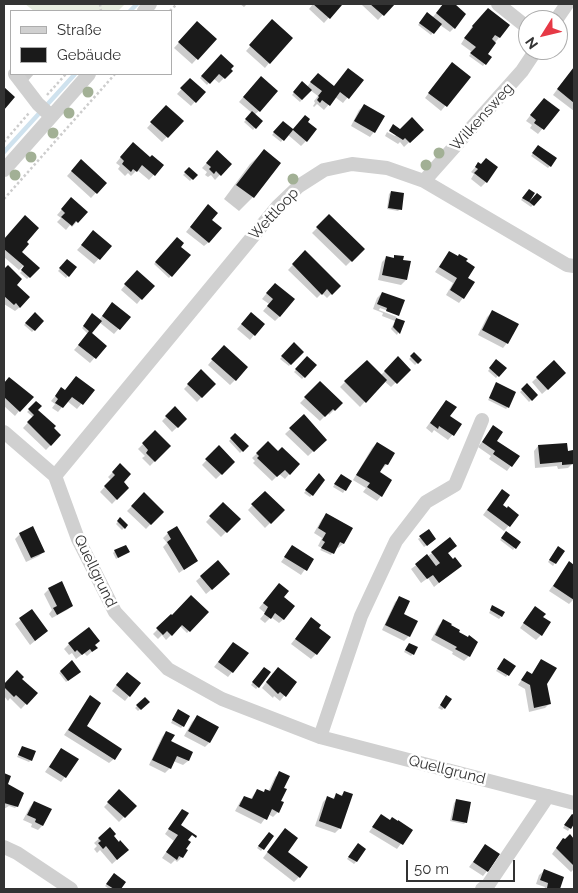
<!DOCTYPE html>
<html>
<head>
<meta charset="utf-8">
<style>
  body { margin:0 }
  #map { position:relative; width:578px; height:893px; overflow:hidden; background:#fff; font-family:Raleway,sans-serif }
  canvas { display:block }
  .frame { position:absolute; inset:0; border:5px solid #333; pointer-events:none }
  .legend { position:absolute; left:10px; top:10px; width:162px; height:65px; box-sizing:border-box; background:#fff; border:1px solid #adadad; margin:0; padding:6px 9px; list-style:none; font-size:15px; color:#333 }
  .legend li { display:flex; align-items:center; gap:10px; height:25px }
  .legend b { width:25px; border:1px solid #adadad }
  .north { position:absolute; left:518px; top:10px; width:50px; height:50px; box-sizing:border-box; background:#fff; border:1px solid #adadad; border-radius:50%; rotate:234deg; font-size:14px; font-weight:700; line-height:20px; text-align:center; color:#333 }
  .north::after { content:''; display:block; margin:auto; width:18px; height:22px; background:#e63946; clip-path:polygon(50% 0,100% 100%,50% 72%,0 100%) }
  .scale { position:absolute; left:406px; top:860px; width:109px; height:22px; box-sizing:border-box; border:2px solid #333; border-top:0; padding-left:6px; font-size:15px; line-height:18px; white-space:nowrap; color:#333; -webkit-text-stroke:4px #fff; paint-order:stroke }
</style>
</head>
<body>
<div id="map">
<canvas width="578" height="893"></canvas>
<div class="frame"></div>
<ul class="legend">
<li><b style="height:6px;background:#d0d0d0"></b>Straße</li>
<li><b style="height:14px;background:#1a1a1a"></b>Gebäude</li>
</ul>
<div class="north">N</div>
<div class="scale">50 m</div>
</div>
<script>
const c = document.querySelector('canvas').getContext('2d');
c.lineJoin = 'round';
function paint(path, color) { c.fillStyle = color; c.fill(path, 'evenodd'); }
const shape = rows => new Path2D(rows.map(r => 'M' + r).join(''));
function strokePath(path, color, width, dash) { c.strokeStyle = color; c.lineWidth = width; c.lineCap = dash ? 'butt' : 'round'; c.setLineDash(dash || []); c.stroke(path); }
function write(font, color, halo, rows, align = 'center') {
  c.font = font + ' Raleway,sans-serif'; c.lineWidth = 5; c.setLineDash([]); c.textBaseline = 'middle'; c.strokeStyle = halo; c.fillStyle = color; for (const [text, x, y, turn = 0] of rows) {
    c.save(); c.translate(x, y); c.rotate((+turn || 0) * Math.PI / 180); c.textAlign = isNaN(turn) ? turn : align; if (halo) c.strokeText(text, 0, 0); c.fillText(text, 0, 0); c.restore();
  }
}
const green = shape([
  [25,4,125,4,118,11,34,11]
]);
const shadow = shape([
  [240,4,247,4,244,7],
  [313,4,339,4,340,5,324,23,309,9],
  [364,4,393,4,378,20,362,5],
  [444,4,451,4,459,9,454,28,450,32,440,25,431,35,418,25,425,16,432,18],
  [473,25,508,26,483,58,490,57,483,66,469,56,472,52,461,44],
  [268,26,269,63,265,68,246,51],
  [193,27,215,39,192,64,174,48],
  [574,67,574,111,553,95],
  [229,69,231,71,219,83,213,78,207,85,200,78,206,71],
  [447,69,469,77,441,111,425,98],
  [16,74,34,74,26,83],
  [313,79,334,87,362,80,343,103,335,97,324,110,317,104,314,107,313,106,315,103,314,101,318,96,310,90,300,102,292,95,302,83,307,87],
  [190,80,204,92,191,106,177,94],
  [256,82,259,111,254,115,261,121,253,130,244,122,252,113,239,102],
  [539,104,558,110,538,134,530,128,532,125,526,121],
  [364,106,374,132,370,137,351,126,359,110],
  [166,107,182,121,162,142,147,128],
  [300,121,306,122,306,141,301,146,287,134,281,142,272,135,283,122,293,131],
  [393,126,400,131,422,130,404,147,400,142,398,144,385,136,387,132,395,136,396,135,389,130],
  [128,148,150,159,163,165,149,180,137,170,131,176,128,173,125,176,118,169,120,166,116,163],
  [536,149,550,166,548,168,531,156],
  [264,151,253,197,239,211,224,199,250,164],
  [217,152,230,164,215,180,211,175,208,177,205,175,207,172,202,168],
  [478,164,486,182,481,187,471,179,474,174,471,172],
  [76,166,105,183,91,198,67,176],
  [189,169,196,175,190,181,183,175],
  [391,192,400,209,398,211,387,209,389,194],
  [527,192,533,194,531,201,533,205,531,207,521,200],
  [71,199,86,212,72,227,70,225,66,230,57,222,61,218,57,215],
  [329,216,363,249,346,266,312,233],
  [198,217,211,220,209,242,204,246,186,232],
  [20,222,25,242,20,252,38,268,27,279,20,273,27,265,25,264,19,270,4,257,4,240],
  [89,237,110,246,94,264,77,250],
  [173,243,189,255,169,278,154,264],
  [305,252,339,286,327,298,322,293,317,298,288,270],
  [449,252,466,279,463,298,459,303,446,295,453,283,435,272],
  [395,256,406,280,401,285,378,280,382,262,387,257,392,259],
  [67,261,75,268,66,278,58,271],
  [8,267,16,285,20,307,15,311,4,304,4,271],
  [132,276,141,299,137,304,121,290],
  [270,289,280,316,275,321,263,311,269,304,262,299],
  [382,293,403,301,397,316,397,314,380,308,379,310,397,317,395,319,403,322,397,335,391,329,395,321,382,316,383,313,373,309,377,298],
  [108,308,129,317,114,334,99,322,90,334,105,346,90,363,74,350,88,334,82,328,91,317,99,320],
  [492,312,507,343,503,348,478,335,487,317],
  [251,313,254,335,250,340,237,329],
  [35,314,43,321,32,332,24,325],
  [294,344,302,352,289,366,280,359],
  [219,352,235,380,230,385,208,365],
  [414,354,420,360,415,365,409,359],
  [307,358,316,365,302,379,294,372],
  [398,358,409,370,391,387,384,381,360,407,340,387,359,368,381,375],
  [496,360,505,368,496,378,488,371],
  [554,362,560,378,542,394,532,382],
  [201,371,214,384,197,402,184,389],
  [9,379,19,411,15,416,4,406,4,384],
  [320,383,341,403,329,415,328,413,320,421,300,403],
  [497,383,508,407,506,409,488,400],
  [527,385,536,395,529,402,520,392],
  [93,390,77,409,67,401,58,412,52,408,55,404,51,401,57,394,65,391],
  [37,402,37,410,60,435,46,450,23,428,33,417,27,412],
  [442,406,449,416,461,425,448,440,434,430,432,433,426,428],
  [175,408,186,419,172,432,162,421],
  [304,416,325,440,308,456,285,434],
  [493,427,496,442,518,456,507,471,489,459,491,456,478,447],
  [155,432,169,446,150,466,142,458,145,456,138,449],
  [235,434,247,446,240,453,229,441],
  [268,443,278,453,298,464,285,479,279,474,272,481,253,463,255,461,252,458],
  [377,443,387,464,382,469,381,468,378,473,381,496,377,501,363,492,366,488,353,480,372,448],
  [538,446,567,452,573,463,568,468,558,469,557,466,535,468,534,451],
  [219,447,234,462,216,479,202,465],
  [120,465,122,482,127,488,112,504,100,492,111,480,108,477],
  [319,475,312,495,310,497,304,493],
  [339,477,351,481,343,493,333,487],
  [265,492,283,510,265,528,248,510],
  [144,494,162,512,146,529,127,511],
  [497,496,501,505,518,515,504,531,483,515],
  [223,504,239,519,221,537,206,522],
  [327,515,343,544,338,548,336,547,331,555,320,550,322,548,318,546,322,538,314,533,322,519],
  [120,519,127,525,122,530,116,524],
  [429,531,433,541,424,547,418,539],
  [504,531,520,542,513,550,500,540,506,532],
  [168,533,196,561,179,573,163,547,167,543,163,538],
  [20,534,44,551,39,556,26,562,15,539],
  [292,547,312,559,301,575,281,562],
  [556,550,563,551,553,566,548,562],
  [115,551,128,552,116,559,113,553],
  [432,553,447,553,455,570,434,587,428,578,421,583,411,569],
  [218,562,224,579,206,594,196,581],
  [569,563,574,566,574,599,569,604,549,591],
  [49,589,72,606,67,610,52,618,49,614,52,610,44,594],
  [275,589,282,598,284,619,279,623,271,617,265,623,260,619,265,613,259,608],
  [400,598,403,615,409,636,404,641,382,630,395,602],
  [491,609,501,617,499,619,489,613],
  [32,611,47,631,30,645,15,624],
  [207,612,187,633,180,626,166,640,162,635,158,639,153,634,171,616],
  [531,612,541,635,536,640,520,628],
  [311,619,316,654,311,659,291,644],
  [444,621,469,656,464,661,452,654,453,652,431,640,439,625],
  [69,644,94,645,96,648,87,656,84,653,76,659,72,653,69,655,64,649],
  [407,646,413,654,411,656,404,652],
  [229,648,247,654,228,677,214,667],
  [541,660,550,703,545,708,529,712,525,689,518,685,527,672,531,675],
  [502,661,514,666,506,677,496,671],
  [72,662,77,674,66,682,59,673],
  [17,671,21,679,36,693,21,709,10,698,8,701,4,696,4,685],
  [262,671,258,687,256,689,251,685],
  [273,673,295,682,280,701,274,696,273,698,262,688],
  [122,678,129,696,125,701,112,691],
  [90,697,85,727,114,759,109,763,64,735],
  [145,699,148,702,138,711,135,708],
  [445,699,444,708,442,710,438,708],
  [176,713,183,726,181,728,171,723],
  [197,717,209,743,205,747,184,736,192,722],
  [166,732,170,742,192,752,188,761,183,765,173,761,170,768,165,773,149,765,162,737],
  [22,747,31,760,29,762,17,757],
  [61,749,65,777,61,782,45,772],
  [280,772,283,788,278,812,273,817,268,814,261,824,235,811,240,802,244,797,250,800,257,790,263,793,265,791,268,792,275,777],
  [4,775,10,777,7,785,17,806,15,808,9,806,4,809],
  [119,791,135,806,119,822,104,807],
  [344,793,340,828,335,833,315,826,323,802,328,797,332,799,337,795,340,796],
  [456,801,466,822,464,824,450,821,454,803],
  [34,802,42,826,38,830,31,827,32,824,23,820,30,807],
  [182,810,179,826,187,841,182,857,177,862,175,860,171,864,162,858,174,841,165,834],
  [572,815,574,817,574,822,568,831,563,828],
  [381,816,390,822,411,830,397,849,369,832],
  [110,829,122,855,112,864,100,850,97,853,94,849,97,846,94,843],
  [281,834,286,852,299,877,294,882,263,858],
  [267,835,273,837,261,851,257,848],
  [570,836,574,841,574,869,571,872,552,854,559,844],
  [486,845,487,871,483,876,469,867],
  [356,846,356,862,354,864,347,859],
  [544,871,563,877,559,889,544,889,545,887,536,884,539,875],
  [113,877,125,882,120,889,109,889,105,886]
]);
const stream = shape([
  [130,11,137,4],
  [4,152,75,74]
]);
const building = shape([
  [313,4,341,4,342,5,330,19],
  [370,4,395,4,384,16],
  [443,4,455,4,466,14,455,29,436,13],
  [488,8,510,25,500,38,495,35,492,39,496,43,488,54,492,57,486,65,470,53,476,47,464,38,473,27,472,26],
  [427,12,442,24,434,34,419,23],
  [272,19,293,38,270,64,249,45],
  [197,21,217,39,198,60,178,42],
  [221,54,234,66,231,69,233,71,225,79,219,74,210,84,201,76],
  [452,62,471,77,447,107,428,93],
  [574,67,574,103,557,89],
  [348,68,364,80,349,99,340,92,330,106,322,100,320,103,317,100,319,97,318,96,322,91,310,82,318,73,334,86],
  [261,76,278,91,260,112,243,97],
  [190,78,206,92,196,103,180,88],
  [302,81,312,90,302,100,293,92],
  [4,87,15,97,4,110],
  [544,98,560,110,544,130,534,123,536,120,530,115],
  [364,104,385,116,375,133,354,121],
  [166,105,184,121,168,138,150,122],
  [252,111,263,121,256,129,245,119],
  [305,115,310,119,308,122,317,129,307,142,293,130,284,141,273,132,283,121,293,129],
  [412,117,424,130,410,143,405,138,403,140,389,131,393,124,400,129],
  [133,142,150,157,152,155,164,165,155,176,142,165,137,172,133,169,131,172,122,164,124,161,120,157],
  [538,145,557,158,551,167,532,153],
  [264,149,281,163,254,198,236,185],
  [217,150,232,164,221,176,216,171,214,174,209,169,211,167,206,163],
  [486,158,498,167,487,183,474,173,478,169,475,167,478,162,481,164],
  [81,159,107,183,97,194,71,171],
  [189,167,198,175,193,180,184,172],
  [529,189,535,193,529,202,522,198],
  [391,191,404,193,402,210,388,208],
  [537,193,542,197,534,206,529,202],
  [71,197,88,212,78,223,76,221,72,226,61,217,65,213,61,209],
  [208,204,218,213,212,220,222,228,209,243,190,227],
  [329,214,365,249,352,262,316,227],
  [25,215,39,228,27,242,29,244,22,252,40,268,30,278,21,270,24,266,4,249,4,239],
  [93,230,112,246,100,260,81,245],
  [177,237,184,243,181,247,191,255,172,277,155,262],
  [305,250,341,286,332,295,327,289,322,295,292,264],
  [449,251,458,256,459,254,468,259,466,261,475,267,468,278,475,282,464,299,450,290,457,278,439,267],
  [394,255,404,256,403,260,411,261,407,280,382,275,386,256,394,258],
  [67,259,77,267,69,277,59,268],
  [8,265,22,279,17,285,30,297,20,308,16,303,14,305,4,296,4,269],
  [137,270,155,286,142,300,124,284],
  [275,283,295,299,280,317,267,306,273,299,266,293],
  [382,292,405,300,399,316,386,311,387,308,377,304],
  [112,302,131,317,120,330,102,316],
  [492,310,519,324,508,344,482,330],
  [35,312,44,321,35,331,25,323],
  [251,312,265,324,255,336,241,324],
  [92,313,102,321,92,333,107,346,96,359,78,345,89,331,83,326],
  [396,318,405,321,400,334,393,327],
  [294,342,304,352,291,365,281,356],
  [224,345,248,367,236,381,211,359],
  [414,352,422,360,418,364,410,356],
  [307,356,317,365,305,378,295,369],
  [398,356,411,370,397,384,384,371],
  [496,359,507,368,499,377,489,368],
  [367,360,387,380,366,403,344,381],
  [554,360,566,373,548,390,536,377],
  [201,369,216,384,202,398,187,384],
  [76,376,95,390,83,405,72,397,63,408,55,403,58,399,55,396,61,387,65,390],
  [9,377,34,397,20,412,4,397,5,391,4,389,4,383],
  [320,381,343,403,335,411,333,409,325,417,304,397],
  [496,382,516,392,509,408,489,398],
  [527,383,538,395,532,401,521,389],
  [446,400,457,407,450,416,462,424,454,436,439,426,438,429,430,423],
  [36,401,42,406,38,410,56,426,54,428,61,435,51,446,27,422,34,415,28,409],
  [175,406,187,419,178,428,165,416],
  [304,414,327,440,314,452,289,428],
  [493,425,503,432,497,441,520,456,512,467,493,454,495,451,482,442],
  [155,430,171,446,155,462,146,453,148,450,142,443],
  [235,433,249,446,243,452,230,438],
  [268,441,278,451,282,447,300,464,290,475,285,470,277,477,257,458,259,456,256,453],
  [377,442,395,453,388,465,385,464,380,472,392,480,382,497,367,487,370,483,356,475],
  [567,443,568,451,573,450,574,464,562,465,562,462,540,464,538,445],
  [219,445,235,462,222,475,205,459],
  [120,463,131,474,124,482,129,488,117,500,104,486,115,475,112,472],
  [319,473,325,480,313,496,305,490],
  [341,474,352,481,346,491,334,484],
  [502,489,510,495,503,505,507,508,508,506,519,515,510,527,487,510],
  [265,491,285,510,271,524,251,504],
  [144,492,164,512,151,525,131,506],
  [223,502,241,519,227,533,209,516],
  [326,513,353,528,344,544,340,542,334,554,321,548,325,542,322,540,326,533,318,528],
  [120,517,128,525,125,529,117,521],
  [33,526,45,552,31,558,19,533],
  [177,526,198,561,184,570,167,542,171,539,167,532],
  [429,529,436,539,427,546,419,536],
  [506,531,521,542,516,549,501,538],
  [450,537,457,546,448,553,453,559,455,557,462,566,439,583,433,575,427,579,415,564,427,554,436,566,440,563,431,552],
  [126,545,130,552,118,558,114,550],
  [292,545,314,559,307,571,284,557],
  [558,546,565,551,556,564,549,560],
  [218,560,230,574,212,590,200,576],
  [569,561,574,565,574,600,553,586],
  [62,581,73,606,57,615,53,608,57,606,48,588],
  [279,583,289,591,284,597,295,606,284,620,275,613,271,619,264,614,268,607,263,603],
  [191,595,209,612,190,632,182,625,172,636,167,631,163,635,156,628,171,614,172,615],
  [399,596,410,601,404,614,418,621,410,637,385,625],
  [492,605,505,612,502,617,490,610],
  [535,606,546,614,543,617,551,622,542,636,523,623],
  [32,609,48,631,35,641,19,618],
  [311,617,321,625,319,628,331,637,317,655,295,639],
  [443,619,452,624,451,625,460,630,459,632,468,637,469,635,478,642,470,657,455,649,457,647,435,635],
  [89,627,100,641,95,645,98,648,92,652,90,649,82,655,77,650,75,652,68,643],
  [233,642,249,653,233,673,218,662],
  [409,643,418,647,414,655,405,650],
  [504,658,516,666,509,676,497,669],
  [541,659,557,668,547,684,551,704,534,708,530,685,521,680,527,671,532,674],
  [72,660,81,672,68,681,60,671],
  [264,667,271,672,259,688,252,682],
  [278,667,297,682,286,697,280,692,278,694,266,682],
  [17,670,24,677,22,679,38,693,27,705,16,695,14,697,4,687,4,684],
  [127,672,141,683,130,697,116,685],
  [90,695,101,703,87,726,122,749,115,760,68,730],
  [446,695,452,699,445,709,440,705],
  [145,697,150,702,141,710,136,705],
  [178,709,190,716,184,727,172,720],
  [197,715,219,727,210,743,188,731],
  [166,731,175,735,171,741,193,752,189,761,177,756,171,769,152,760],
  [22,746,36,751,32,761,18,755],
  [61,748,79,759,66,778,49,767],
  [279,771,290,776,284,788,287,789,281,801,284,802,279,813,272,809,267,820,239,806,244,796,252,799,257,789,264,792,265,789,270,791],
  [4,773,11,776,8,784,24,793,18,807,4,803],
  [119,789,137,806,125,818,107,802],
  [344,791,353,794,341,829,319,821,327,796,334,799,336,793,342,796],
  [456,799,471,802,467,823,452,820],
  [34,801,52,809,43,826,35,822,36,819,27,815],
  [182,809,189,813,181,825,197,836,196,838,192,835,188,840,191,842,186,849,188,850,183,858,179,856,177,860,166,852,178,835,168,829],
  [381,814,390,820,392,817,398,821,398,820,413,830,403,845,372,827],
  [572,814,574,815,574,824,571,829,564,825],
  [110,827,116,834,114,836,119,842,120,840,129,850,117,860,106,846,103,849,98,843,101,841,98,838],
  [285,828,298,838,288,852,308,867,300,878,267,852],
  [269,832,274,836,264,850,258,846],
  [570,834,574,839,574,866,556,848,563,838,565,839],
  [358,843,366,849,357,862,348,857],
  [485,844,500,854,488,872,473,862],
  [544,869,564,877,560,889,547,888,548,883,540,880],
  [114,873,126,882,121,889,114,889,106,884]
]);
const path = shape([
  [100,4,101,11],
  [170,11,177,4],
  [47,95,66,74],
  [4,142,29,113],
  [4,199,115,74]
]);
const minor = shape([
  [498,4,528,28],
  [144,11,150,4],
  [556,20,567,4],
  [15,74,38,104,51,116],
  [4,170,89,74],
  [424,181,522,71,536,50],
  [4,432,55,476,78,539,115,612,168,669,222,699,320,737,574,803],
  [55,476,278,206,299,186,324,170,352,164,387,168,424,181,567,265,574,266],
  [320,737,361,616,396,541,426,502,455,485,482,420],
  [4,847,17,853,71,889],
  [482,889,488,885,548,796]
]);
const trees = [
  [88,92],
  [69,113],
  [53,133],
  [439,153],
  [31,157],
  [426,165],
  [15,175],
  [293,179]
];
const streetNames = [
  ["Wilkensweg",482,117,-48],
  ["Wettloop",274,214,-47],
  ["Quellgrund",95,571,64],
  ["Quellgrund",447,770,14]
];
paint(green, '#e6ecdf');
paint(shadow, '#0003');
strokePath(stream, '#cfe2ee', 4.5);
paint(building, '#1a1a1a');
strokePath(path, '#cdcdcd', 2.5, [2.5, 2.5]);
strokePath(minor, '#d0d0d0', 14);
c.fillStyle = '#a2b095';
for (const [x, y] of trees) { c.beginPath(); c.arc(x, y, 5.5, 0, 2 * Math.PI); c.fill(); }
write('15px', '#333', '#fff', streetNames);
</script>
</body>
</html>
